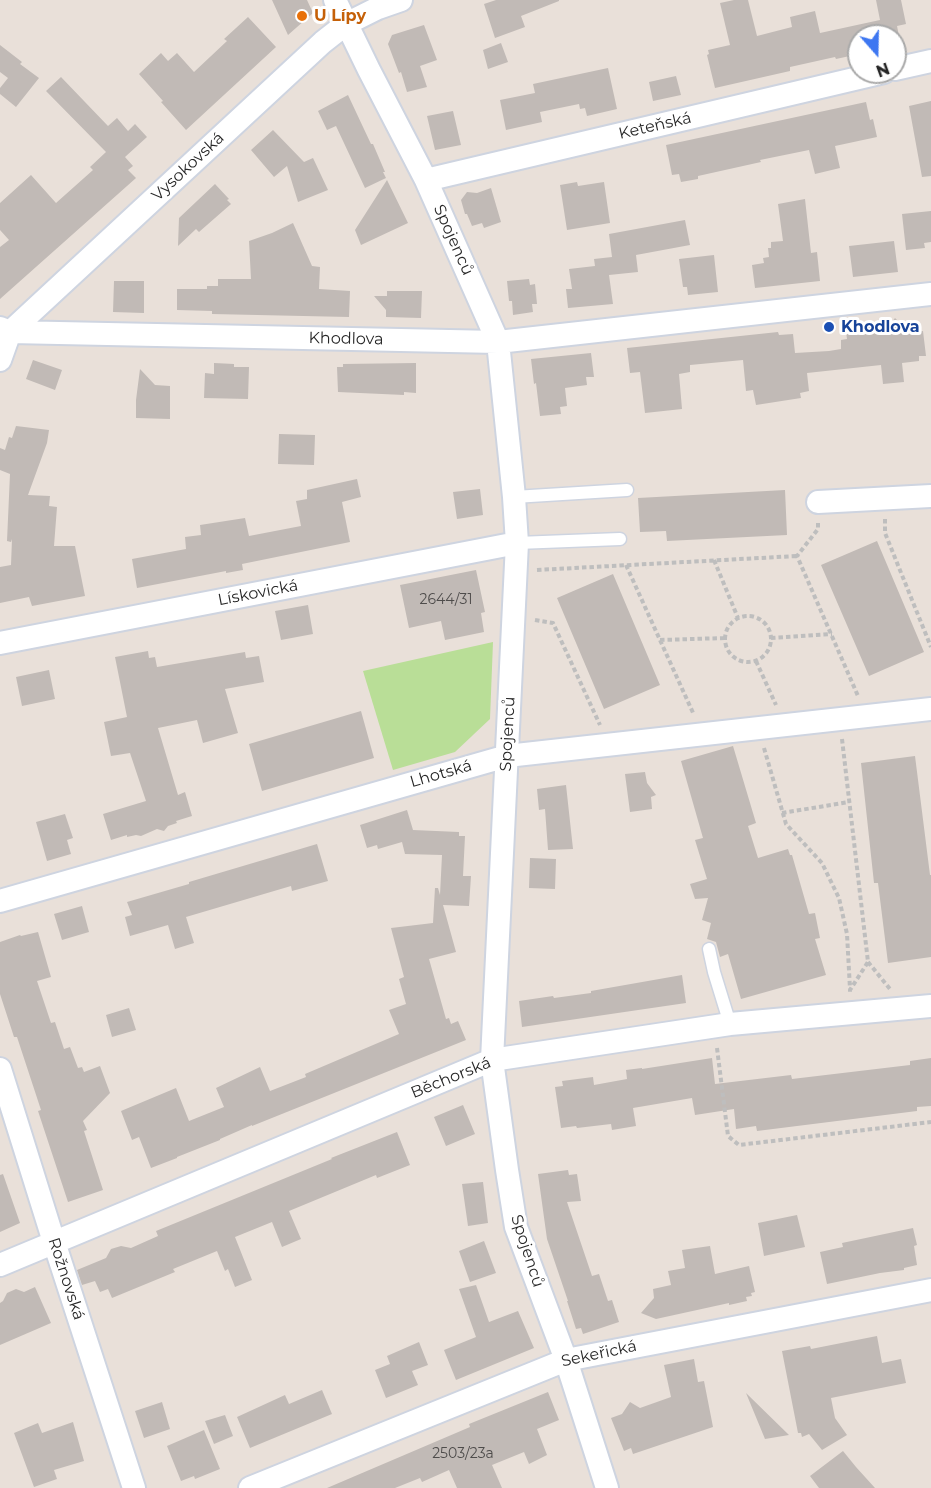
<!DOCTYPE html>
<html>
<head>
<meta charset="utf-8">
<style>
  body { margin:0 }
  #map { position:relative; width:931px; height:1488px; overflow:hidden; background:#e9e0d9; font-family:Montserrat,sans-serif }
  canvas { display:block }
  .north { position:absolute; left:847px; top:24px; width:60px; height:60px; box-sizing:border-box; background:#fff; border:2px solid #a9a9a9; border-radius:50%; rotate:160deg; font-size:16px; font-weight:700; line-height:24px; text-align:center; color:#272727 }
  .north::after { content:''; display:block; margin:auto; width:21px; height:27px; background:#3e77f1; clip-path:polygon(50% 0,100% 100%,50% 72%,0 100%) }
</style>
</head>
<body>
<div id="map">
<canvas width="931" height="1488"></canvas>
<div class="north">N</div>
</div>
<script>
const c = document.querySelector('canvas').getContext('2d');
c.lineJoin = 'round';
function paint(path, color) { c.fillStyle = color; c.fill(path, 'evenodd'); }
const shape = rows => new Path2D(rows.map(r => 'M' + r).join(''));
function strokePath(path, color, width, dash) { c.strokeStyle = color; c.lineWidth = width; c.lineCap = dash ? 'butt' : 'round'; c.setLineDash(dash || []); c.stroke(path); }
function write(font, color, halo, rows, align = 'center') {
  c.font = font + ' Montserrat,sans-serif'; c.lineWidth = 6; c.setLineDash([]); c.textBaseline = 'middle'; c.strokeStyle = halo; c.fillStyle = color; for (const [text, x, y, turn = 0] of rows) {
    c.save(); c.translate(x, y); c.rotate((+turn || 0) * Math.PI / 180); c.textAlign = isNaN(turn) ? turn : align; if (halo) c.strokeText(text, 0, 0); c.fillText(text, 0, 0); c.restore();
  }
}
const green = shape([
  [493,642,490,719,455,752,393,770,363,671]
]);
const building = shape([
  [272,0,307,0,313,13,288,35],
  [496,0,559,0,559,1,521,16,525,27,495,38,484,4],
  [734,0,748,0,757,36,792,27,790,17,815,11,820,33,880,20,876,0,901,0,906,24,897,26,899,36,859,36,859,54,836,59,835,57,790,67,790,71,715,88,707,55,709,54,708,50,730,45,720,3],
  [248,17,276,47,186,130,161,102,163,101,139,74,161,53,168,61,177,53,194,72,227,41,224,39],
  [424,25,437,60,420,66,427,87,407,92,401,72,399,73,388,44,392,35],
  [501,43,508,62,488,69,483,50],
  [0,45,22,62,20,64,39,78,16,107,0,94,0,88,8,78,0,72],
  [608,68,617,109,587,116,585,108,580,109,579,104,540,112,542,122,506,130,500,100,535,93,533,84],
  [676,76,681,95,653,101,649,82],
  [61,77,108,126,117,118,128,131,135,124,147,137,125,157,133,166,128,170,136,178,0,299,0,247,9,240,0,230,0,203,31,175,56,203,93,170,90,167,106,152,46,91],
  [348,95,371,144,373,144,385,172,383,172,386,178,365,188,336,126,327,130,318,111],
  [931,101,931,176,922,177,909,106],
  [866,102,870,120,873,119,877,137,835,146,840,168,815,174,809,150,760,160,761,162,698,176,698,179,681,182,679,174,672,175,666,145],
  [453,111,461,145,435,150,427,116],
  [273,130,304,162,313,158,328,190,298,202,287,166,274,177,251,150],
  [387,180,408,223,361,245,355,230],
  [577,182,578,186,604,182,610,223,567,230,560,185],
  [215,184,229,199,227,200,231,204,199,232,196,229,178,246,179,218],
  [491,188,501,222,484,228,482,223,472,226,467,214,465,214,461,200,467,192,477,193],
  [805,199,811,253,817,252,820,281,755,288,752,265,764,263,763,258,769,257,768,248,771,248,771,242,783,241,778,204],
  [931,211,931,242,924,243,925,248,906,250,902,214],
  [685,220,690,245,636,255,638,272,609,275,613,304,568,308,566,289,572,289,569,269,595,266,594,259,612,257,609,234],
  [293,223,312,266,320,267,319,289,350,291,349,317,212,314,212,311,177,310,177,289,207,289,207,286,218,286,218,279,251,279,249,241,272,233],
  [894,241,898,272,853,277,849,246],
  [714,255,718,292,688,295,687,287,683,287,679,259],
  [529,279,530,285,535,284,537,304,532,304,533,312,513,315,512,301,509,301,507,281],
  [114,281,144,281,144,313,113,312],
  [387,291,422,291,421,318,386,317,386,310,374,296,387,296],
  [895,318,903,326,915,324,916,332,923,331,926,356,919,356,919,361,902,363,904,382,883,384,881,365,807,373,809,391,800,393,801,398,756,405,753,390,746,391,743,360,690,365,690,372,679,374,682,409,645,413,640,372,630,373,627,348,778,332,779,335,793,334,795,353,829,351,841,349,841,340,847,339,846,332,856,331,863,326,869,325,877,328,889,326],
  [591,353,594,377,586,377,587,385,565,388,567,406,560,407,561,414,540,416,536,383,534,384,531,359],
  [33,360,62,370,55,390,26,379],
  [214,363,234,364,234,367,249,367,248,399,204,398,205,373,214,374],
  [416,363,416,393,404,392,404,395,338,392,337,367,343,367,343,364],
  [140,369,155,385,170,386,170,419,136,418,136,400],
  [16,426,49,430,47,443,28,495,50,496,49,506,57,507,54,546,75,546,85,596,32,606,29,597,0,603,0,567,11,565,12,539,11,542,7,541,10,474,0,470,0,448,5,450,9,437,12,438],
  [279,434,315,435,314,465,278,464],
  [357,479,361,497,342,502,350,542,242,564,243,570,226,573,226,571,137,588,132,559,186,549,185,537,201,535,200,525,245,518,249,536,301,526,296,501,307,499,307,490],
  [480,489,483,515,457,519,453,492],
  [785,490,787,535,667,541,666,531,640,532,638,498],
  [877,541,924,652,869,676,821,565],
  [476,570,485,612,481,613,484,632,445,640,441,621,409,628,400,585],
  [613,574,660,685,604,709,557,598],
  [308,605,313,634,281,640,275,611],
  [148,651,149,658,155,657,157,667,245,652,246,658,259,656,264,682,225,689,238,733,203,743,197,720,158,728,178,795,185,792,192,816,176,821,177,823,168,826,164,831,157,829,141,836,136,835,127,837,127,835,111,840,103,814,146,801,130,753,111,756,104,722,127,717,115,657],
  [49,670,55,699,22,706,16,677],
  [361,711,374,758,262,791,249,744],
  [733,746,756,823,748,826,758,858,788,849,790,855,792,855,809,914,815,913,820,938,815,939,826,975,741,999,728,954,720,957,716,942,707,939,711,923,702,920,708,898,695,899,690,884,707,879,695,840,703,838,681,761],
  [915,756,930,875,931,875,931,957,888,963,878,883,874,883,861,763],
  [645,772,647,783,656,795,651,797,652,809,630,812,625,774],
  [566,785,573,849,548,850,545,809,539,810,537,789],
  [407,810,413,830,459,832,459,836,465,836,463,876,471,876,469,906,443,905,456,952,429,959,446,1019,449,1018,451,1024,458,1021,466,1040,252,1126,252,1125,220,1139,220,1140,177,1157,177,1158,151,1168,139,1137,132,1140,121,1111,176,1088,189,1121,224,1107,216,1088,260,1067,270,1091,306,1077,305,1074,399,1034,389,1010,406,1004,399,979,404,977,391,928,433,923,435,888,438,888,440,895,442,855,405,854,402,842,378,849,377,845,367,848,360,825],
  [65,814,73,838,67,840,71,854,47,861,36,822],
  [317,844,328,881,292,891,291,886,186,917,194,943,175,949,168,925,130,936,125,917,132,915,127,902,189,884,189,882],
  [530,858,556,859,555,889,529,888],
  [82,906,89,932,62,940,54,914],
  [38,932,51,977,37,981,51,1023,55,1022,64,1049,70,1047,78,1068,82,1067,84,1072,100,1066,110,1093,83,1121,87,1130,84,1131,103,1190,68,1202,38,1111,41,1110,17,1037,14,1037,0,994,0,942,20,935,21,936],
  [682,975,686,1003,522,1027,519,1001,553,996,554,998,591,993,591,991],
  [129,1008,136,1030,112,1037,106,1015],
  [712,1058,715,1084,791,1075,792,1079,910,1065,910,1061,931,1058,931,1106,917,1107,917,1111,757,1131,756,1126,736,1129,734,1109,695,1115,692,1098,633,1108,636,1126,612,1130,611,1124,577,1128,576,1126,561,1128,555,1087,563,1086,562,1081,593,1077,594,1085,627,1079,626,1070,642,1068,642,1069],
  [463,1105,475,1134,446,1146,434,1117],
  [397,1132,410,1165,377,1178,376,1175,289,1211,301,1239,282,1247,272,1222,235,1237,252,1280,235,1287,228,1269,225,1271,217,1251,173,1269,175,1272,112,1298,108,1289,100,1292,95,1281,82,1285,77,1270,106,1258,111,1249,121,1246,131,1248,158,1236,156,1231,332,1159,331,1158],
  [568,1170,569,1175,577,1174,581,1201,567,1202,592,1276,599,1274,608,1301,612,1300,619,1322,583,1334,581,1328,576,1329,567,1301,568,1301,547,1239,538,1174],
  [3,1174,20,1223,0,1232,0,1175],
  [483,1182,488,1223,468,1226,462,1184],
  [797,1215,805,1247,764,1256,758,1223],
  [913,1228,917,1245,914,1246,917,1265,904,1268,904,1270,880,1273,827,1284,820,1252,843,1247,842,1243],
  [484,1241,496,1273,470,1282,459,1251],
  [710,1246,715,1274,749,1266,755,1292,751,1293,752,1296,746,1297,747,1301,729,1305,729,1303,656,1319,641,1313,654,1298,653,1289,671,1285,668,1271,685,1268,682,1250],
  [476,1285,489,1322,518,1311,534,1348,456,1380,444,1350,476,1337,459,1289],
  [35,1287,51,1323,0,1345,0,1303,3,1301,7,1293,16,1289,24,1292],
  [877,1336,882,1363,901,1359,906,1383,831,1398,835,1418,847,1435,822,1450,809,1434,802,1437,801,1433,798,1433,782,1351,810,1346,811,1349],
  [419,1342,428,1365,412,1371,418,1385,386,1398,375,1370,390,1364,387,1356],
  [694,1359,698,1382,704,1381,713,1427,633,1454,631,1448,624,1451,611,1418,622,1414,630,1402,640,1408,671,1397,664,1365],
  [322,1390,332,1414,250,1448,237,1417,285,1395,289,1404],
  [548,1392,559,1420,537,1429,547,1455,529,1464,524,1452,492,1465,502,1488,457,1488,449,1470,422,1482,420,1478,395,1488,327,1488,470,1427,469,1424],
  [746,1393,789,1435,765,1439],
  [162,1402,170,1429,144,1438,135,1411],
  [225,1415,233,1436,214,1444,205,1421],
  [73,1422,84,1461,54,1470,57,1479,34,1487,14,1433,38,1423,42,1433],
  [204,1430,220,1469,195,1479,194,1476,181,1481,167,1446],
  [843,1451,856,1467,875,1488,819,1488,810,1476]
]);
const path = shape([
  [885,519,885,533,931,647],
  [818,523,818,529,797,556,858,696],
  [714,560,738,618],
  [626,565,694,715],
  [537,570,797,556],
  '725 639a23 23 0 1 1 46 0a23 23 0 1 1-46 0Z',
  [535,620,553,623,600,725],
  [771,638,832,634],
  [660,640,725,638],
  [756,661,776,705],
  [842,739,868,962,850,990,850,992],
  [764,748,786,824,822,863,839,898,847,934,850,989],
  [782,813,849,802],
  [868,962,890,989],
  [717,1048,728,1136,739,1145,931,1122]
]);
const lane = shape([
  [514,497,627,490],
  [517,543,620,539],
  [709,949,714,972,730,1024]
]);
const street = shape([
  [335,0,369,70,426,180,498,342,514,497,517,543,492,1060,507,1170,516,1227,566,1360,607,1488],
  [895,69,931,61],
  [426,180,884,72],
  [0,328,10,332,498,342,931,294],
  [0,360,10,332,323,42,346,24,378,8,401,0],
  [818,502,931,496],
  [0,643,517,543],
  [0,901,507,756,931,709],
  [0,1069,54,1242,134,1488],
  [0,1265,492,1060,730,1024,931,1006],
  [250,1488,566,1360,931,1290]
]);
const markers = [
  [302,16,6,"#e8710a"],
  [829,327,6,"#1a4fb4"]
];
const numberNames = [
  ["2644/31",446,600],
  ["2503/23a",463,1454]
];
const foodNames = [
  ["U Lípy",314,16]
];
const streetNames = [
  ["Keteňská",655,126,-13],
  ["Vysokovská",188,167,-43],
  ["Spojenců",453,240,66],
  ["Khodlova",346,339,1],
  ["Lískovická",258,593,-11],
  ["Spojenců",508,734,-87],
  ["Lhotská",441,774,-16],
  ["Běchorská",451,1078,-22],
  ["Spojenců",527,1251,72],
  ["Rožnovská",66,1279,72],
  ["Sekeřická",599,1354,-12]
];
const transitNames = [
  ["Khodlova",841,327]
];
paint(green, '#b9de97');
paint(building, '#c1bab6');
strokePath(lane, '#ced4e0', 15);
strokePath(street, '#ced4e0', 26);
strokePath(path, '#bebebe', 4, [4.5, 3]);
strokePath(lane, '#fff', 12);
strokePath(street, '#fff', 22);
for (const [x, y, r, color] of markers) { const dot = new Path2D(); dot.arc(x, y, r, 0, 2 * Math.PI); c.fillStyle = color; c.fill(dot); strokePath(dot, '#fff', 2); }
write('14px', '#4e4c4b', null, numberNames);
write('bold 16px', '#c56008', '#fff', foodNames, 'left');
write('16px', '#272727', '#fff', streetNames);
write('bold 16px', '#164399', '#fff', transitNames, 'left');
</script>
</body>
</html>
